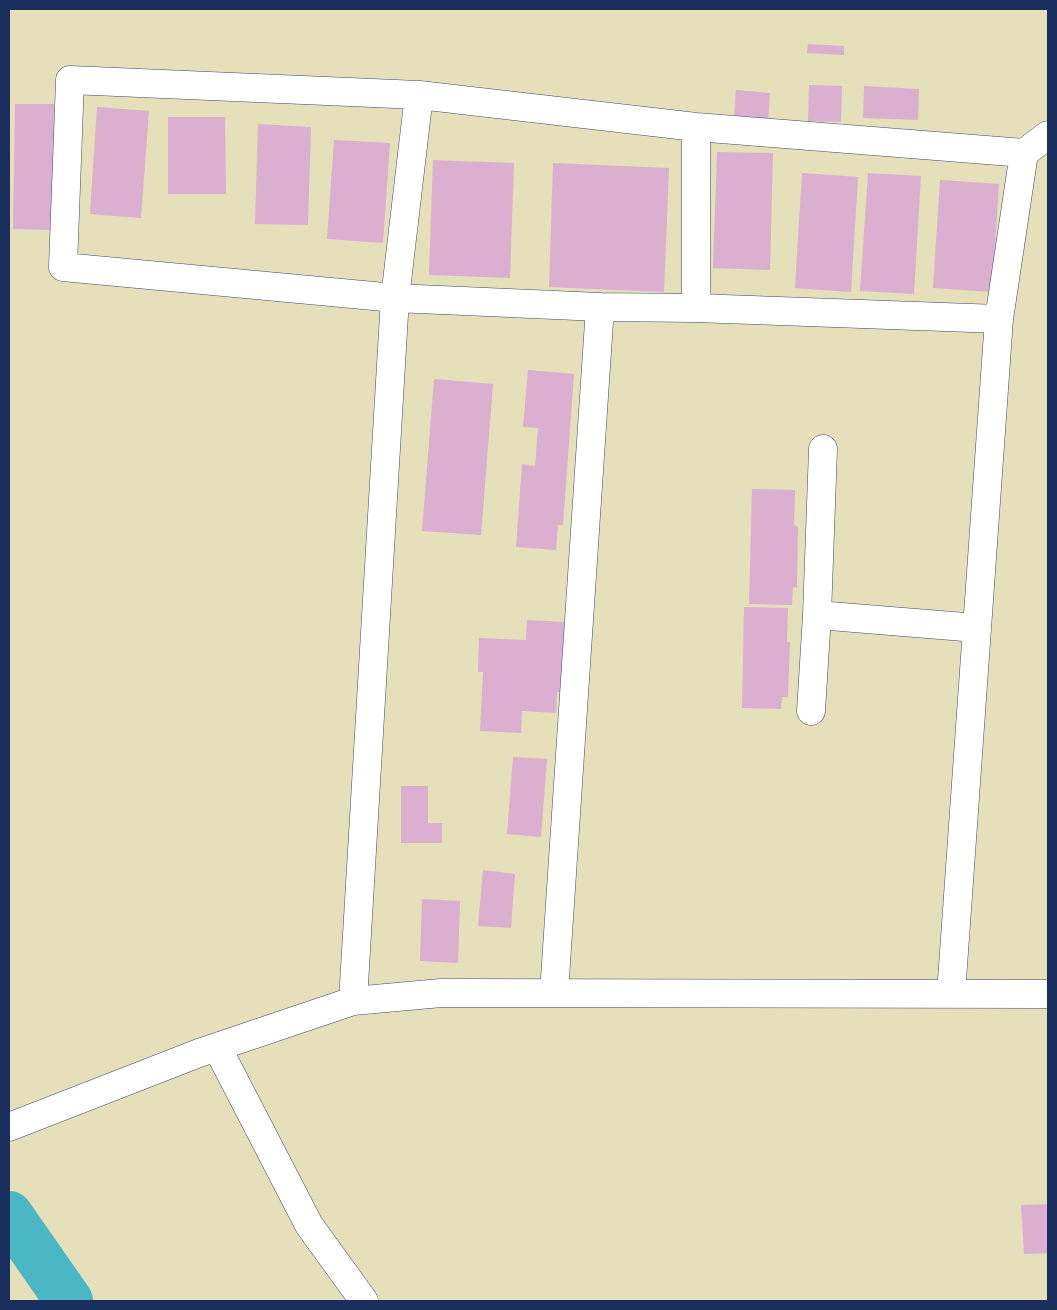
<!DOCTYPE html>
<html>
<head>
<meta charset="utf-8">
<style>
  body { margin:0 }
  #map { position:relative; width:1057px; height:1310px; overflow:hidden; background:#e5dfba; font-family:Caveat,sans-serif }
  canvas { display:block }
  .frame { position:absolute; inset:0; border:10px solid #1b2f5e; pointer-events:none }
</style>
</head>
<body>
<div id="map">
<canvas width="1057" height="1310"></canvas>
<div class="frame"></div>
</div>
<script>
const c = document.querySelector('canvas').getContext('2d');
c.lineJoin = 'round';
const shape = rows => new Path2D(rows.map(r => 'M' + r).join(''));
function strokePath(path, color, width, dash) { c.strokeStyle = color; c.lineWidth = width; c.lineCap = dash ? 'butt' : 'round'; c.setLineDash(dash || []); c.stroke(path); }
function paint(path, color) { c.fillStyle = color; c.fill(path, 'evenodd'); }
const river = shape([
  [9,1215,69,1301]
]);
const building = shape([
  [808,44,844,46,844,55,807,53],
  [809,85,842,86,841,122,808,121],
  [864,86,919,89,918,120,863,118],
  [736,90,770,93,768,121,734,119],
  [15,104,54,104,53,230,13,229],
  [97,107,149,111,141,218,90,214],
  [168,117,225,117,226,194,168,194],
  [258,124,311,127,308,225,255,224],
  [334,140,390,143,383,243,327,239],
  [717,152,773,153,770,270,713,268],
  [433,160,514,163,510,278,429,275],
  [553,163,669,168,664,292,549,287],
  [802,173,858,177,851,292,795,288],
  [868,173,921,176,914,294,860,291],
  [940,180,999,184,992,292,933,288],
  [528,370,574,374,563,525,558,525,556,550,516,547,522,464,535,466,538,428,523,427],
  [434,379,493,384,481,535,422,531],
  [752,489,795,490,794,525,798,527,797,588,793,587,792,605,749,604],
  [744,607,788,608,787,642,790,642,788,697,782,697,781,709,742,708],
  [527,620,566,622,563,692,557,692,556,713,522,711,521,733,480,731,483,672,478,672,479,638,526,640],
  [513,757,547,759,541,837,507,834],
  [401,786,428,786,428,823,442,823,442,843,401,843],
  [483,870,515,874,511,928,478,926],
  [422,899,460,901,458,963,420,961],
  [1048,1204,1048,1253,1024,1254,1021,1205]
]);
const minor = shape([
  [1024,153,1048,135],
  [600,307,395,298,63,267,70,80,419,95,696,127,1024,153,999,319,951,994],
  [696,308,999,319],
  [817,615,977,628],
  [811,711,817,615,823,449],
  [554,993,600,307,696,308,696,127],
  [353,1001,395,298,419,95],
  [217,1047,309,1225,364,1301],
  [9,1127,199,1053,353,1001,441,993,1048,994]
]);
strokePath(river, '#4ab7c5', 48);
paint(building, '#daafcf');
strokePath(minor, '#39496c', 29);
strokePath(minor, '#fff', 28);
</script>
</body>
</html>
